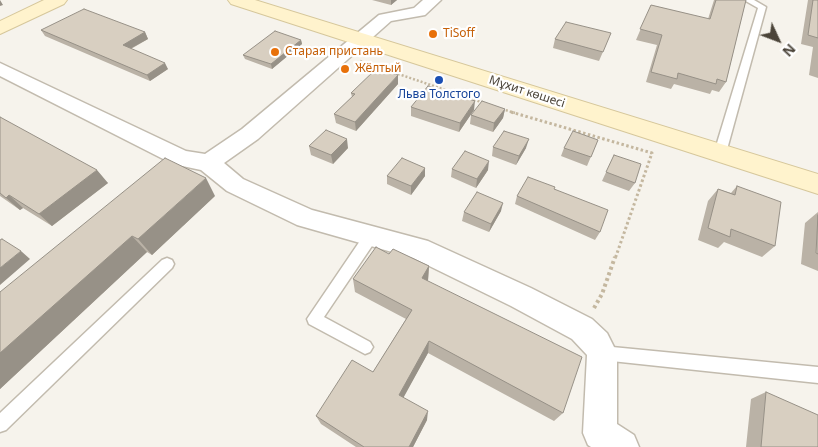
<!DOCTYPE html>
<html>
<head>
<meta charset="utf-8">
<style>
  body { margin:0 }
  #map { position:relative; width:818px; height:447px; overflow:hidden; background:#f6f3ec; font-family:"Noto Sans",sans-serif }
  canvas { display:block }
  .north { position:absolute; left:753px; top:15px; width:50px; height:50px; -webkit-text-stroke:4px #fff; paint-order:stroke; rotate:133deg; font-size:14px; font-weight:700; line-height:20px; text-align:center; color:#4b4439 }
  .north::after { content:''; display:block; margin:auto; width:18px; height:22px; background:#4b4439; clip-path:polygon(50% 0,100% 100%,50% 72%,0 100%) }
</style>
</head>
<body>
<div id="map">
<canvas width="818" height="447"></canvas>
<div class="north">N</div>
</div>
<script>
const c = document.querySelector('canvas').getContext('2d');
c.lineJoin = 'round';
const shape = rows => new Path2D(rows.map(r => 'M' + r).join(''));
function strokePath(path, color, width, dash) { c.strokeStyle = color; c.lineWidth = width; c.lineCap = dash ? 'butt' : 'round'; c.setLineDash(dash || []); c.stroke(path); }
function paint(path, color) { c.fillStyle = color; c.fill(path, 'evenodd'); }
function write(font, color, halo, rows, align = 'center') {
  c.font = font + ' "Noto Sans",sans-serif'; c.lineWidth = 4.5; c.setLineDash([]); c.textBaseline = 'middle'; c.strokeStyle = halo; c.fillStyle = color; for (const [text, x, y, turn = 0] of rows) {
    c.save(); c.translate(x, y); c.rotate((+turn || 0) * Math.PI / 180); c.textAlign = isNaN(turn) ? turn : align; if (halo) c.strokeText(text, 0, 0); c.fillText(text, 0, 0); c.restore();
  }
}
const pathFar2 = shape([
  [360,61,484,103],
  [502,109,515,113]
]);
const pathFar1 = shape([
  [511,112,652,153,615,259]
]);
const path = shape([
  [594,308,602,294,615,257]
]);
const lane = shape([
  [744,0,754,0,766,7,726,153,720,157,714,153,758,8,744,0],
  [371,231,376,232,377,236,376,240,324,317,370,342,373,347,370,352,365,354,309,324,307,319,366,232,371,231],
  [167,258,172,260,174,264,172,268,6,430,0,432,0,413,162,260,167,258],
  [602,346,818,367,818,383,602,360,597,358,594,353,597,348,602,346]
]);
const street = shape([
  [423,0,441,0,425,15,391,21,258,139,224,163,243,179,312,210,428,241,531,288,592,319,607,333,617,353,617,424,634,435,639,447,591,447,588,445,583,433,587,355,572,339,511,306,413,258,297,225,227,191,201,170,173,164,0,76,0,63,186,151,205,154,242,129,379,15,414,8,423,0]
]);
const secondary = shape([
  [44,0,67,0,64,4,0,34,0,21,44,0],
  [228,0,255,0,818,174,818,194,231,4,228,0]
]);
const wall = shape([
  [372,0,397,0,391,5],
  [714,0,746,0,726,82,719,92,712,90,710,94,674,84,671,89,646,82,657,45,636,40,651,5,708,19],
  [808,0,818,0,818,78,809,75,813,47,801,44],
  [41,30,145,32,148,39,131,49,168,69,150,81,45,36],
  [611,33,599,61,553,48,555,39],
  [301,40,302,44,272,69,245,59,243,55],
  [398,84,356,131,336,123,334,114,352,97,351,93],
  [411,107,474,110,459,132,411,116],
  [505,109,503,118,493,132,470,124,471,115],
  [0,117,108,183,52,226,23,208,20,210,0,196],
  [598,140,587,166,561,156,564,148],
  [309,146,348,148,333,164,311,155],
  [493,147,526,148,516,165,492,156],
  [614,155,635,183,629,191,602,181],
  [452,169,488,170,476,188,451,177],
  [387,176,425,176,411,195,387,184],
  [737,186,775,246,762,257,724,242,718,248,698,240,708,201,718,189,731,193],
  [555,189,600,232,595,240,515,204,517,196],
  [215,196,152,255,147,252,0,389,0,292],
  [501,211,489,232,462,221,464,212],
  [818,212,818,271,801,264,805,223],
  [389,254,429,266,428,281,563,413,554,421,428,353,403,397,427,420,413,447,356,447,321,424,316,416,373,372,406,319,355,292,353,279],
  [766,392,818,447,746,447,751,399]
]);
const shadedWall = shape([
  [0,0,3,5,0,6],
  [391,0,397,0,391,5],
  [145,32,148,39,126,51,123,45],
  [301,40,302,44,272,69,271,64],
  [165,63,168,69,150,81,147,75],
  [398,75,398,84,356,131,355,122],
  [475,101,474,110,459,132,460,123],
  [505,109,503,118,493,132,494,123],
  [347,139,348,148,333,164,331,155],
  [529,139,526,148,516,165,519,156],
  [489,161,488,170,476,188,477,179],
  [425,168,425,176,411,195,411,186],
  [97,170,108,183,52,226,39,214],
  [206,178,215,196,152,255,138,239],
  [9,195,23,208,20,210,6,198],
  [503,203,501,211,489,232,491,224],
  [132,236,147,252,0,389,0,353],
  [21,251,30,259,0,285,0,268],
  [429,266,428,280,421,292,422,278],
  [429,341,428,353,400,404,399,395],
  [428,411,427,420,413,447,409,447]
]);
const building = shape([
  [716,0,746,0,726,82,717,79,716,84,678,73,677,79,651,72,662,35,640,29,651,5,710,19,716,0],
  [813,0,818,0,818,38,808,35,813,0],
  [84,9,145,32,123,45,165,63,147,75,41,30,84,9],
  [566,22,611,33,603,52,555,39,566,22],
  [275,31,301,40,271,64,243,55,275,31],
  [377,68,398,75,355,122,334,114,355,94,351,93,377,68],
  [428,86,475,101,460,123,411,107,428,86],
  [482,101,505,109,494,123,471,115,482,101],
  [0,117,97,170,39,214,9,195,6,198,0,193,0,117],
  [326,130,347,139,331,155,309,146,326,130],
  [504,131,529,139,519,156,493,147,504,131],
  [573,131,598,140,591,157,564,148,573,131],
  [465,151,489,161,477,179,452,169,465,151],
  [614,155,641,164,635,183,606,172,614,155],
  [165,158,206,178,138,239,132,236,0,353,0,292,165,158],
  [402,158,425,168,411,186,387,176,402,158],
  [528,177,555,187,554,189,608,210,600,232,517,196,528,177],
  [737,186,781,202,775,246,731,229,730,237,708,228,718,189,735,195,737,186],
  [477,192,503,203,491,224,464,212,477,192],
  [818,215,818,254,816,253,818,215],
  [2,239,21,251,0,268,0,240,2,239],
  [376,247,389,254,393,249,429,266,422,278,582,357,563,413,429,341,399,395,428,411,409,447,364,447,316,416,352,360,373,372,412,310,353,279,376,247],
  [766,392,818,415,818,447,761,447,766,392]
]);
const markers = [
  [433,34,5,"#e8710a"],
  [275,52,5,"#e8710a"],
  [345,69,5,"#e8710a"],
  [439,80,5,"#1a4fb4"]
];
const farFoodnames = [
  ["TiSoff",443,34],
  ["Старая пристань",285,52],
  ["Жёлтый",355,69]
];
const farStreetnames = [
  ["Мұхит көшесі",527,92,18]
];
const farTransitnames = [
  ["Льва Толстого",439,95]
];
strokePath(lane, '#c2bbae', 3);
strokePath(street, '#c2bbae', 3);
strokePath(secondary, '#d6c79b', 2);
strokePath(pathFar2, '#c4b79f', 2.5, [2, 2]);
strokePath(pathFar1, '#c4b79f', 3, [2.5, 2.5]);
strokePath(path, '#c4b79f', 4, [3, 3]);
paint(lane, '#fff');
paint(street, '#fff');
paint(secondary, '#fff3cd');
paint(wall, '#bab2a6');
paint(shadedWall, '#979187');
paint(building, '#d8cfc1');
strokePath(building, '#979187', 1);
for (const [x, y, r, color] of markers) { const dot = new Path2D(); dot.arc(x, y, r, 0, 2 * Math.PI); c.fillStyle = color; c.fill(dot); strokePath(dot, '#fff', 2); }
write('12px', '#c56008', '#fff', farFoodnames, 'left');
write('12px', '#4b4439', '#fff', farStreetnames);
write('12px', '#164399', '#fff', farTransitnames);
</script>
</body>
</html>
